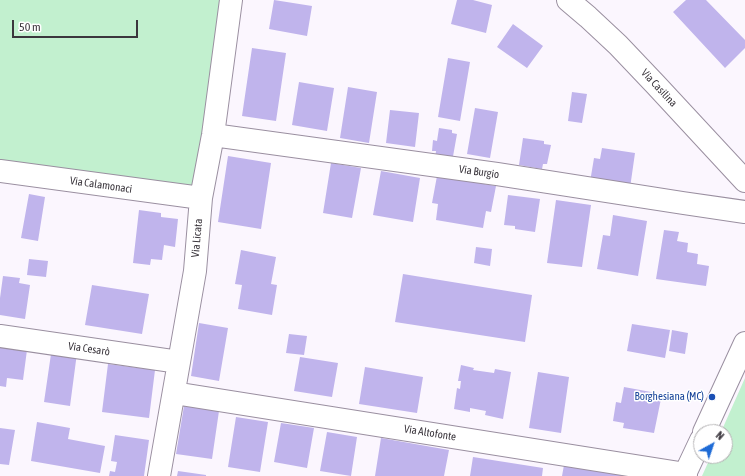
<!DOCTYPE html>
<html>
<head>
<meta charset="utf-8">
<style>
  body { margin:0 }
  #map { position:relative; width:745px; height:476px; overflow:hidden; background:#fbf6fe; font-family:"Asap Condensed",sans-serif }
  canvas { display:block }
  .north { position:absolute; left:693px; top:424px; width:40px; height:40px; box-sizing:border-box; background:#fff; border:1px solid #b1afb1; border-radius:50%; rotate:40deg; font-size:11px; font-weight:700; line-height:16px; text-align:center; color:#3b363d }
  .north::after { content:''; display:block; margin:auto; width:14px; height:18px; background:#1e6bd6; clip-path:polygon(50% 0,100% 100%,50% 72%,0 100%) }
  .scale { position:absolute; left:12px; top:20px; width:126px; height:18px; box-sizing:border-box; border:2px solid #3b363d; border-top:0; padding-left:5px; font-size:12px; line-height:14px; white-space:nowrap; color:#3b363d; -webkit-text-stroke:3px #fff; paint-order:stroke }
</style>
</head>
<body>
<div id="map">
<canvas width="745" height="476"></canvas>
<div class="north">N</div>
<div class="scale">50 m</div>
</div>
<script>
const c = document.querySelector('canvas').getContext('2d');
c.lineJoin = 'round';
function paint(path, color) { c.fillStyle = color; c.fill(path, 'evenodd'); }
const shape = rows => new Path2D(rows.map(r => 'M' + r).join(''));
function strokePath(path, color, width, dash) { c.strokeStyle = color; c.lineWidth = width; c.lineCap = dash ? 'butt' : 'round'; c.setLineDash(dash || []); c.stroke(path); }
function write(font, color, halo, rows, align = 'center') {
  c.font = font + ' "Asap Condensed",sans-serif'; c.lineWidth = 3; c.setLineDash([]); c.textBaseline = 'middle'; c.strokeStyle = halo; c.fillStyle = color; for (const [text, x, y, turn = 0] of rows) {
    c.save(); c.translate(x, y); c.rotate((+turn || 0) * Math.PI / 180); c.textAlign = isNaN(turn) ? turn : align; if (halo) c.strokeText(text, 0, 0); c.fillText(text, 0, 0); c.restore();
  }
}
const green = shape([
  [0,0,225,0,195,189,0,164],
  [745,378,745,476,702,476,711,456,725,456,725,432,721,432]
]);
const building = shape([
  [274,0,312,6,307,36,269,29],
  [457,0,473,0,492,5,486,33,451,24],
  [686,0,706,0,745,40,745,48,725,68,673,12],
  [513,24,543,46,527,68,497,47],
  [252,48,286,53,276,121,242,116],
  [448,58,470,62,460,121,438,117],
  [299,82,334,88,327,131,292,125],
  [348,87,377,92,369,143,340,138],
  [572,92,587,94,582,123,568,121],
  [475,108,498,112,490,158,467,154],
  [390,110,419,113,415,147,386,143],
  [439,128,452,130,452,133,457,134,452,162,435,159,436,151,432,151,433,140,437,141],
  [523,138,544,141,544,144,551,145,547,164,543,164,542,169,519,165],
  [602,148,635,153,630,188,590,182,594,158,600,159],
  [228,156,271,163,261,229,218,222],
  [331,163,361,168,352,218,323,213],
  [381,171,420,178,413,222,373,215],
  [437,176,496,186,491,212,486,211,483,228,436,220,438,204,432,203],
  [29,194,45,197,38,241,21,238],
  [508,195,540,199,535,232,515,229,515,226,504,225],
  [556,200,591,205,582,267,547,263],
  [139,210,161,213,161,217,178,219,175,247,164,245,162,260,151,259,150,265,133,263],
  [613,215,647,221,638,276,597,269,603,235,610,236],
  [664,230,679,232,677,241,688,243,687,252,698,254,697,264,709,266,706,286,656,279],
  [476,247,492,249,490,266,474,263],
  [241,250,276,257,271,284,277,285,272,315,238,309,242,285,235,284],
  [29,259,48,261,46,277,27,275],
  [403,274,532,295,525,342,395,322],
  [3,276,20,278,19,283,30,285,25,319,0,315,0,298],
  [92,285,149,294,142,334,85,325],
  [199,323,228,328,219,381,191,376],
  [632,324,670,330,665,358,627,351],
  [672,330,688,333,685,354,669,351],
  [289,334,307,336,304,355,286,353],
  [0,346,27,350,23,380,7,378,6,387,0,386],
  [77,353,70,406,44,402,51,354],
  [300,357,338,363,332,397,294,391],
  [108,364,155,370,149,418,102,412],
  [461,365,474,368,473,370,494,373,495,369,511,372,503,419,485,415,486,411,470,408,470,412,454,409,457,388,460,389,461,381,458,381],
  [365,367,423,377,417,413,359,404],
  [538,372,569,377,561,433,529,428],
  [624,387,662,394,654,433,623,428,624,423,613,421,616,402,621,403],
  [184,406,219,411,212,459,176,454],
  [236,417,268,422,260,472,228,467],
  [37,422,70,428,68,439,105,446,100,473,31,461],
  [281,423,314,428,307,468,274,462],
  [0,428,15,430,9,465,0,464],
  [327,432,357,437,351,476,320,471],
  [115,435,149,440,144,476,109,476,110,471,115,472,117,462,111,461],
  [381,438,449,450,444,476,375,476],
  [473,457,543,468,542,476,470,476],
  [564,465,621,474,621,476,562,476],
  [178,471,206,475,206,476,177,476]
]);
const minor = shape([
  [213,135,497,174,683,203,745,212],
  [0,171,201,198],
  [0,336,179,362],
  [174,393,686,474],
  [159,476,195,271,201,198,213,135,231,0]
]);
const major = shape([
  [568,0,588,17,618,45,656,85,745,181],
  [704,432,745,343],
  [684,476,701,440]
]);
const markers = [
  [712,397,4,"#1a4fb4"]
];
const streetNames = [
  ["Via Casilina",659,88,47],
  ["Via Burgio",479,172,8],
  ["Via Calamonaci",101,185,8],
  ["Via Licata",197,238,-85],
  ["Via Cesarò",89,349,8],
  ["Via Altofonte",430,433,9]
];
const transitNames = [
  ["Borghesiana (MC)",704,397]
];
paint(green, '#c2f0cf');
paint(building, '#c0b4ec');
strokePath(minor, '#9a8fa0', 24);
strokePath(major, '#9a8fa0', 24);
strokePath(minor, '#fff', 22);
strokePath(major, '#fff', 22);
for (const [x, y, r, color] of markers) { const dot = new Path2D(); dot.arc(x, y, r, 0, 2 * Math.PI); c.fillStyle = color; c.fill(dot); strokePath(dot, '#fff', 1.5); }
write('11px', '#3b363d', '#fff', streetNames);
write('11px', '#164399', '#fff', transitNames, 'right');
</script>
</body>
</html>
